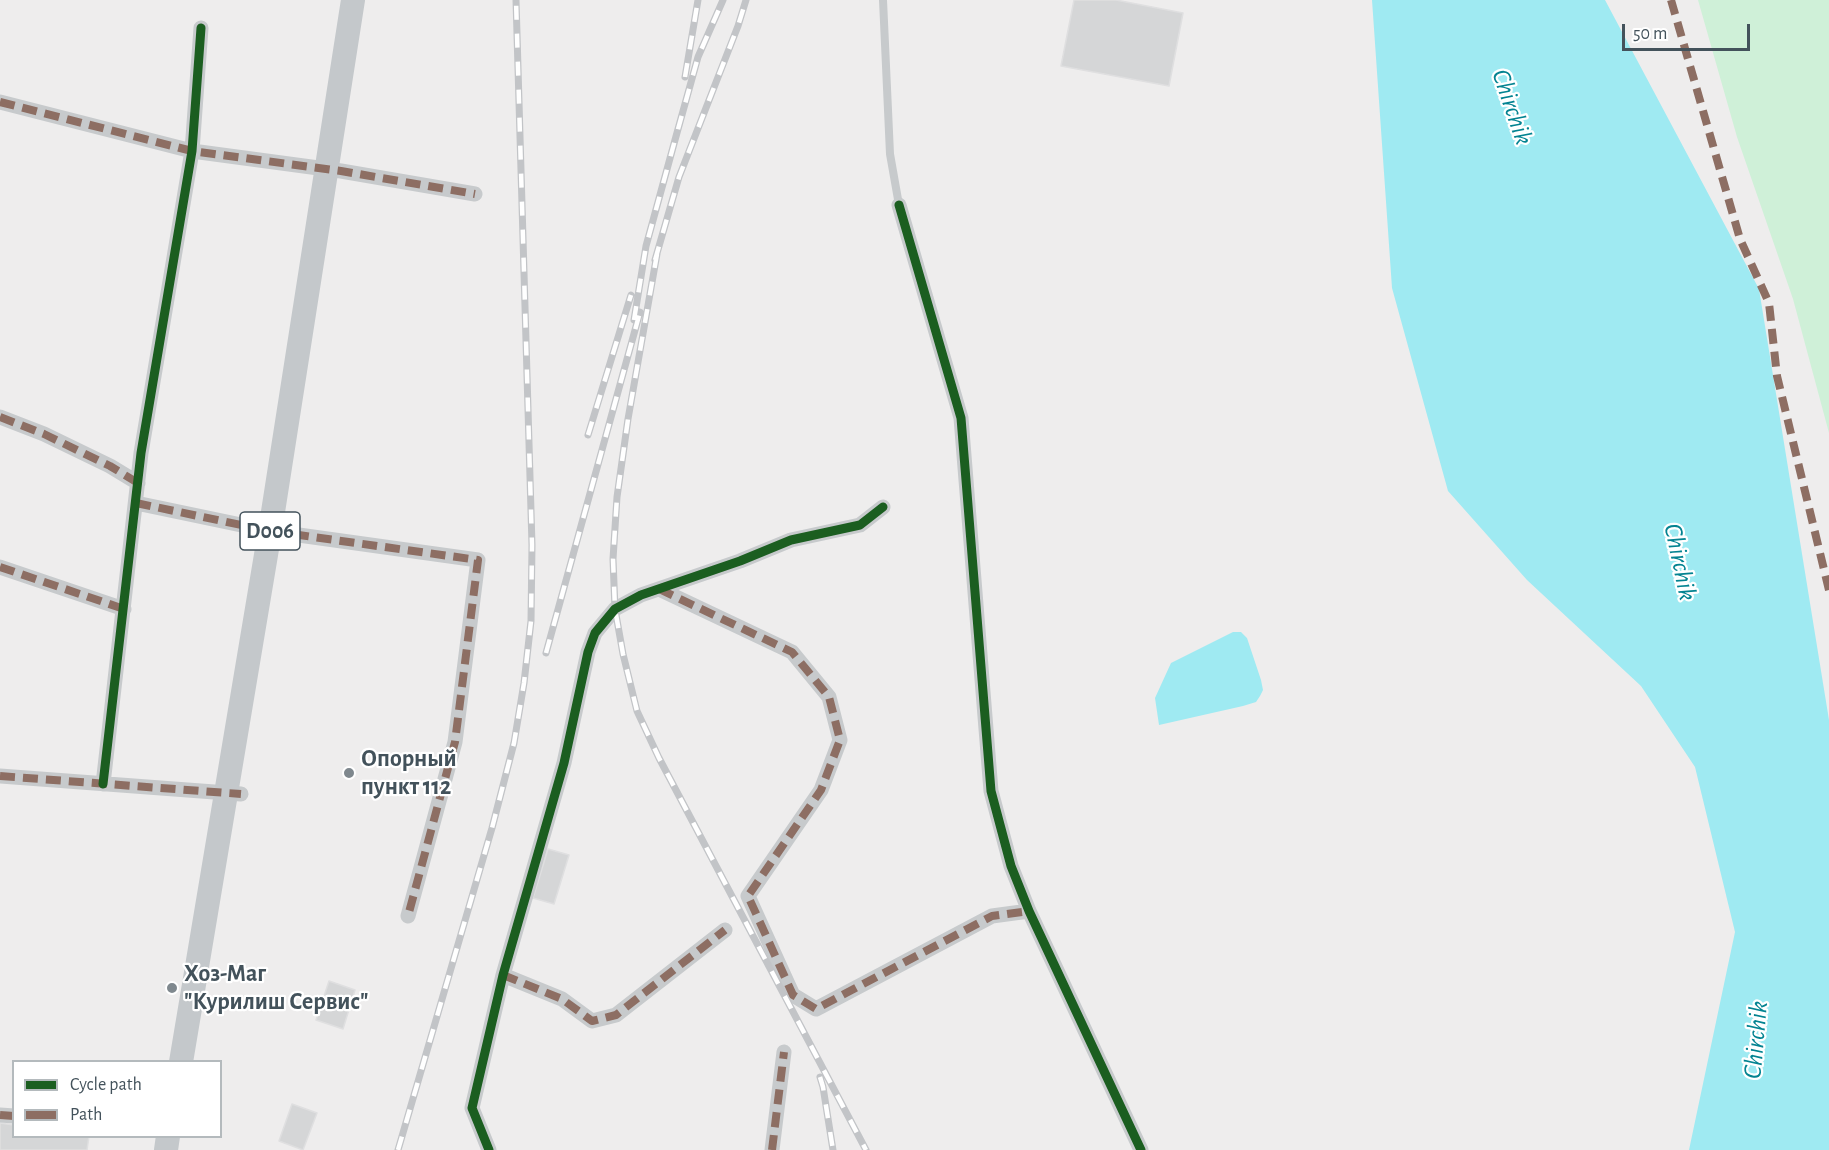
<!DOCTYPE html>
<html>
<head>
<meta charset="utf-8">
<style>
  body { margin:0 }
  #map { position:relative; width:1829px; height:1150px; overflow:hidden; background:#eeeded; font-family:"Alegreya Sans",sans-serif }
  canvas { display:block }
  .legend { position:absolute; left:12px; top:1060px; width:210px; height:78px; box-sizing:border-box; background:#fff; border:2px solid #b4babd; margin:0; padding:8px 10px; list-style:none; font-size:18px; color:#43525b }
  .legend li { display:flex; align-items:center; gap:12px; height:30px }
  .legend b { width:30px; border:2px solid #b4babd }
  .scale { position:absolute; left:1622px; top:24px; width:128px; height:27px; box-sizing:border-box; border:3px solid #43525b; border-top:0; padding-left:8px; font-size:18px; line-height:21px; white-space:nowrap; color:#43525b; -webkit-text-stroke:4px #fff; paint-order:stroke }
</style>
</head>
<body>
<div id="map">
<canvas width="1829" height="1150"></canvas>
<ul class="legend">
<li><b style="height:8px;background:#1b5e20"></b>Cycle path</li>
<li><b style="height:8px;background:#8d6e63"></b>Path</li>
</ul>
<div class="scale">50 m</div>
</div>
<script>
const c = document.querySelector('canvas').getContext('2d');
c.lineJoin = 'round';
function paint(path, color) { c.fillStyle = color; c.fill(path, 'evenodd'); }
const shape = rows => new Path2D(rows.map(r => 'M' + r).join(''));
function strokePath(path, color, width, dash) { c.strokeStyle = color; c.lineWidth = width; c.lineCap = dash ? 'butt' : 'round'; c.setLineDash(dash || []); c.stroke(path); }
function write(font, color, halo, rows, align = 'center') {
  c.font = font + ' "Alegreya Sans",sans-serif'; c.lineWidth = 4.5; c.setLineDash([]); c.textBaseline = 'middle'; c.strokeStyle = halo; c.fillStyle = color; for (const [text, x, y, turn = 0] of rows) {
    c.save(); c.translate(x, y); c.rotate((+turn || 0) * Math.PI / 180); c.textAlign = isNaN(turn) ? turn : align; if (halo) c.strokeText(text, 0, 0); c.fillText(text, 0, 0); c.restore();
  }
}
const green = shape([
  [1698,0,1829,0,1829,433,1793,299,1737,137]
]);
const water = shape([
  [1372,0,1605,0,1759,289,1829,720,1829,1150,1689,1150,1735,932,1695,767,1641,686,1527,580,1448,491,1392,288],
  [1233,632,1241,632,1247,638,1261,680,1263,690,1260,696,1256,702,1243,706,1159,725,1155,698,1171,663]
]);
const building = shape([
  [1074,0,1116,0,1183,13,1169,86,1061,66,1074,0],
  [548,849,569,855,554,904,533,898,548,849],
  [329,981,355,990,343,1029,316,1020,329,981],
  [292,1104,317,1113,303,1150,279,1141,292,1104],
  [0,1123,14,1125,14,1136,89,1136,87,1150,0,1150,0,1123]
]);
const lane = shape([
  [883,0,890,154,899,205]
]);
const street = shape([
  [0,102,192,151,341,171,475,194],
  [899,205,961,418,991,791,1011,866,1029,911,1141,1150],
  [0,417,44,434,110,466,138,483],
  [136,503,270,531,478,560,455,742,408,916],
  [0,567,124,609],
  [659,589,792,652,829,697,840,740,821,790,748,896,793,995,816,1009,992,916,1029,911],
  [0,776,241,794],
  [103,784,141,453,192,151,201,28],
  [503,975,562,999,592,1021,616,1015,725,930],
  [0,1115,14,1116],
  [489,1150,472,1108,503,975,564,763,588,652,595,633,615,609,641,595,740,561,791,540,860,525,883,507],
  [772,1150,784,1052]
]);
const primary = shape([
  [181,1062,270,531,353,0],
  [166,1150,168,1136]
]);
const rail = shape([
  [685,77,698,0],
  [657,254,628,419,617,497,613,559,615,609,623,654,637,711,659,758,866,1150],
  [655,260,679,177,738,26,746,0],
  [634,320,646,246,675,140,698,57,723,0],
  [588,435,631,295],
  [546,653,640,312],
  [820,1077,823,1087,833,1150],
  [398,1150,492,828,514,743,524,683,531,621,532,545,516,0]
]);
const quiet = shape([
  [1671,0,1740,239,1769,303,1777,376,1829,590],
  [0,102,192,151,341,171,475,194],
  [0,417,44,434,110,466,138,483],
  [136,503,270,531,478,560,455,742,408,916],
  [0,567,124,609],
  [659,589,792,652,829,697,840,740,821,790,748,896,793,995,816,1009,992,916,1029,911],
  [0,776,241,794],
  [503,975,562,999,592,1021,616,1015,725,930],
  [0,1115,14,1116],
  [772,1150,784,1052]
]);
const cycleway = shape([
  [899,205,961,418,991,791,1011,866,1029,911,1141,1150],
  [103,784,141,453,192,151,201,28],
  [489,1150,472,1108,503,975,564,763,588,652,595,633,615,609,641,595,740,561,791,540,860,525,883,507]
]);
const markers = [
  [349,773,6,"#7f888e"],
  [172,988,6,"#7f888e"]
];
const shields = [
  [270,531,60]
];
const shieldNames = [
  ["D006",270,531]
];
const poiNames = [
  ["Опорный",361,759],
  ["пункт 112",361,787],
  ["Хоз-Маг",184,974],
  ["\"Курилиш Сервис\"",184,1002]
];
const waterNames = [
  ["Chirchik",1512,107,71],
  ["Chirchik",1680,562,78],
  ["Chirchik",1756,1040,-85]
];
paint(green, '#cff0d8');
paint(water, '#9feaf2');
paint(building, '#d5d6d7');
strokePath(building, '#dfdfe0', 1.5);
strokePath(lane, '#c7cacc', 8);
strokePath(street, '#c7cacc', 15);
strokePath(primary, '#c4c8cb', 24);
strokePath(rail, '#c2c4c7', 7);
strokePath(rail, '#fff', 4.5, [14]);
strokePath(quiet, '#8d6e63', 8, [15, 8]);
strokePath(cycleway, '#1b5e20', 9);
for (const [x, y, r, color] of markers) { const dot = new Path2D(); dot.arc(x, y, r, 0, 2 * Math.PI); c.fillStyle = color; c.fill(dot); strokePath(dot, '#fff', 2); }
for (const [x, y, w] of shields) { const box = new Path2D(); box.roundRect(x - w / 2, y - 19, w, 38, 4.5); c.fillStyle = '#fff'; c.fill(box); strokePath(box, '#43525b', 1.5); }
write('bold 22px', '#43525b', null, shieldNames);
write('bold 24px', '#43525b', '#fff', poiNames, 'left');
write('italic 26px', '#038391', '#fff', waterNames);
</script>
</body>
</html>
